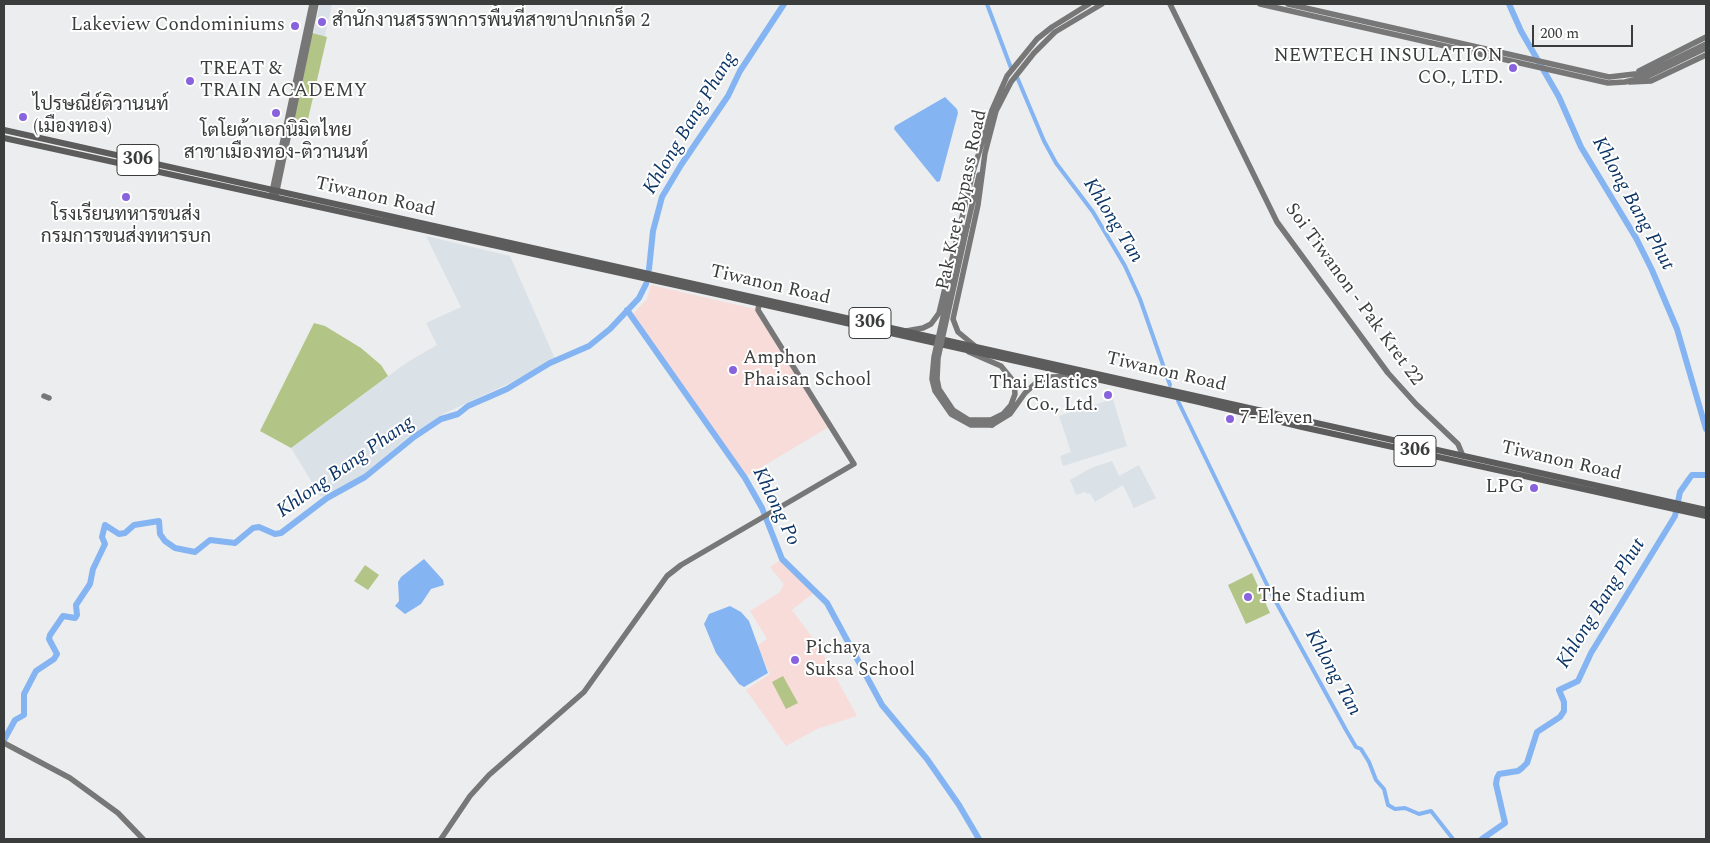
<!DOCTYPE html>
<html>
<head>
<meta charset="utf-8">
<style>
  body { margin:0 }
  #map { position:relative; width:1710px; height:843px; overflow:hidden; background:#ecedee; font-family:Spectral,serif }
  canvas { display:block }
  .frame { position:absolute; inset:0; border:5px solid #3b3c3c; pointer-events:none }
  .scale { position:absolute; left:1532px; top:25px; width:101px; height:22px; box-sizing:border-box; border:2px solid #3b3c3c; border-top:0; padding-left:6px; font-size:15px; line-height:18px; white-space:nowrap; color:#3b3c3c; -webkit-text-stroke:4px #fff; paint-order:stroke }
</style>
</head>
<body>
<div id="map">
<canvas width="1710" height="843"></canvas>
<div class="frame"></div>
<div class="scale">200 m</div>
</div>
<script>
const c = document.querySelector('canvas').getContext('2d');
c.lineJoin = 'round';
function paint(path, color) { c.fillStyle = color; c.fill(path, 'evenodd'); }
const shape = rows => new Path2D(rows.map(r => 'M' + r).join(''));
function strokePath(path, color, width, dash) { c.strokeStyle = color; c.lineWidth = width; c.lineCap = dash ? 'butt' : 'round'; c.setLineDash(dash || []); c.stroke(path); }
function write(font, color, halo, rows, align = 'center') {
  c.font = font + ' Spectral,Sarabun,serif'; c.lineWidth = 4; c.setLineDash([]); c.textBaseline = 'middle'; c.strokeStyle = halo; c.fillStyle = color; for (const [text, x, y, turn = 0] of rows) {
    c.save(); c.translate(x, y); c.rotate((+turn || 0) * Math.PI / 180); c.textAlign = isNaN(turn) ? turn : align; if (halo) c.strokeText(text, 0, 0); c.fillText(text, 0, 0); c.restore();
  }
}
const built = shape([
  [320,4,332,4,304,130,293,128],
  [426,236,510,256,555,359,514,381,443,414,408,437,360,478,321,497,291,448,406,363,437,345,426,323,461,307],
  [1113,399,1127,446,1063,466,1060,456,1071,452,1059,416],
  [1112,461,1119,476,1139,465,1156,498,1134,508,1123,485,1095,502,1090,493,1087,494,1085,492,1076,495,1070,480,1091,468]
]);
const education = shape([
  [651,285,755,309,829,427,745,477,633,314,647,299],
  [782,559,816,591,792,610,818,645,857,716,817,729,786,746,746,690,770,674,757,646,767,639,750,611,780,592,784,584,770,567]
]);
const green = shape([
  [312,33,327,37,305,132,291,128],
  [314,323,325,326,361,348,381,365,388,376,291,448,260,431],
  [365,565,379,575,368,590,354,581],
  [1252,573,1270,613,1246,624,1228,585],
  [783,676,798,703,786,709,772,682]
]);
const water = shape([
  [945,97,957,109,958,113,940,181,937,182,894,129,895,126],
  [424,559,443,580,444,585,431,589,421,604,405,614,395,606,399,601,398,582,401,577],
  [730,606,741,612,749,621,768,673,744,687,739,684,716,653,704,624,709,614]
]);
const canal = shape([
  [987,4,1011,68],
  [1017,77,1044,141,1056,163,1093,212,1125,266,1140,299,1170,385],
  [1178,401,1270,591,1346,730,1356,747,1361,749,1369,762,1376,780,1384,789,1388,805,1395,809,1405,808,1419,814,1431,811,1453,839]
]);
const river = shape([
  [1509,4,1521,31,1559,97,1581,147,1636,238,1652,270,1677,329,1706,429],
  [649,269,653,231,662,197,681,165,728,96,740,71,784,4],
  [627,310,745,478,762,508,782,559,827,603,882,705,927,759,959,805,979,839],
  [4,740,15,720,24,715,24,694,36,671,54,659,57,654,49,639,50,635,63,616,75,618,77,615,76,605,90,584,93,569,105,544,102,537,105,525,119,534,125,533,134,525,159,521,160,534,165,541,175,548,195,552,210,540,235,543,253,528,259,527,275,534,281,533,327,498,365,477,414,437,441,419,458,414,468,406,507,389,550,363,589,346,610,329,639,298,646,284],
  [1482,839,1505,823,1496,784,1497,778,1499,774,1518,771,1522,768,1527,763,1537,732,1560,717,1564,711,1564,702,1559,690,1578,681,1591,653,1675,516,1680,492,1689,479,1692,475,1706,475]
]);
const secondary = shape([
  [1170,4,1277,222,1388,373,1416,404,1458,444,1463,456],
  [1260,4,1608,83,1625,82,1646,77,1706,48],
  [1288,4,1609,77,1643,73,1657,68,1706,44],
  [1639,71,1706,37],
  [1630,82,1651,81,1706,55],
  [272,192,312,4],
  [276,195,316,4],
  [967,227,979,175],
  [906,331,923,328,931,324,939,313,973,172,992,110,1007,76,1037,39,1052,27,1089,4],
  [975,346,958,332,953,319,978,205,985,153,996,111,1011,82,1034,53,1055,32,1102,4],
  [969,352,1001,366,1014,382,1015,394,1011,405,1003,414,991,420],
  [44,396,49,398],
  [992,425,1010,414,1025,393,1038,381,1052,377,1076,376],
  [4,743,70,778,118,813,143,839],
  [441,839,470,796,489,775,584,692,667,576,681,565,854,464,758,310,759,304]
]);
const primary = shape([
  [4,130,1706,510],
  [4,138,721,295,1199,402,1302,427,1706,516]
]);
const secondaryBridge = shape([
  [967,227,938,358,937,379,939,389,953,410,969,420,991,420],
  [963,228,934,357,932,379,935,391,951,414,971,425,992,425]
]);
const markers = [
  [322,22,5,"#8963de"],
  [295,26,5,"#8963de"],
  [1513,68,5,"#8963de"],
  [190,81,5,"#8963de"],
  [276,113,5,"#8963de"],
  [23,117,5,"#8963de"],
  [126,197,5,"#8963de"],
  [733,370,5,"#8963de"],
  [1108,395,5,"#8963de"],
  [1230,419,5,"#8963de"],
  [1534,488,5,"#8963de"],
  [1248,597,5,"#8963de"],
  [795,660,5,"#8963de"]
];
const shields = [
  [138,160,42],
  [870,323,42],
  [1415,451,42]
];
const shieldNames = [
  ["306",138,160],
  ["306",870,323],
  ["306",1415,451]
];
const poiNames = [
  ["สำนักงานสรรพาการพื้นที่สาขาปากเกร็ด 2",332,22],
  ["Lakeview Condominiums",285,26,"right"],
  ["NEWTECH INSULATION",1503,57,"right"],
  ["CO., LTD.",1503,79,"right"],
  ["TREAT &",200,70],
  ["TRAIN ACADEMY",200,92],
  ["ไปรษณีย์ติวานนท์",33,106],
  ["(เมืองทอง)",33,128],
  ["โตโยต้าเอกนิมิตไทย",276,132,"center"],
  ["สาขาเมืองทอง-ติวานนท์",276,154,"center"],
  ["โรงเรียนทหารขนส่ง",126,216,"center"],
  ["กรมการขนส่งทหารบก",126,238,"center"],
  ["Amphon",743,359],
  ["Phaisan School",743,381],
  ["Thai Elastics",1098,384,"right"],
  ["Co., Ltd.",1098,406,"right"],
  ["7-Eleven",1240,419],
  ["LPG",1524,488,"right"],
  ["The Stadium",1258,597],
  ["Pichaya",805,649],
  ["Suksa School",805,671]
];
const streetNames = [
  ["Tiwanon Road",375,198,13],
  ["Pak Kret Bypass Road",963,200,-78],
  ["Tiwanon Road",770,286,13],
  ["Soi Tiwanon - Pak Kret 22",1353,295,54],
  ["Tiwanon Road",1166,373,13],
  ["Tiwanon Road",1561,462,13]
];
const waterNames = [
  ["Khlong Bang Phang",691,124,-59],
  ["Khlong Bang Phut",1632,204,61],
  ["Khlong Tan",1112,221,58],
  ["Khlong Bang Phang",346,468,-35],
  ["Khlong Po",775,507,64],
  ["Khlong Bang Phut",1602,604,-58],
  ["Khlong Tan",1332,673,61]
];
paint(built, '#dae1e7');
paint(education, '#f7dcda');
paint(green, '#b2c486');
paint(water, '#85b4f2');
strokePath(canal, '#85b4f2', 4);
strokePath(river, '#85b4f2', 6);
strokePath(secondary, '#787777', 5.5);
strokePath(primary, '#5d5c5c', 6);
strokePath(secondaryBridge, '#787777', 5.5);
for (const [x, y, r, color] of markers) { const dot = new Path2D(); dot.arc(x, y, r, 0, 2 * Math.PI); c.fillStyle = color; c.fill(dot); strokePath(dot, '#fff', 2); }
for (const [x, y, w] of shields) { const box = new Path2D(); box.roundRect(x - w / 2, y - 15.5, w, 31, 4); c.fillStyle = '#fff'; c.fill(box); strokePath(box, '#3b3c3c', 1); }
write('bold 18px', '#3b3c3c', null, shieldNames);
write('19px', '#3b3c3c', '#fff', poiNames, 'left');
write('19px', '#3b3c3c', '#fff', streetNames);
write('italic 20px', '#0c3565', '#fff', waterNames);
</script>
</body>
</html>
